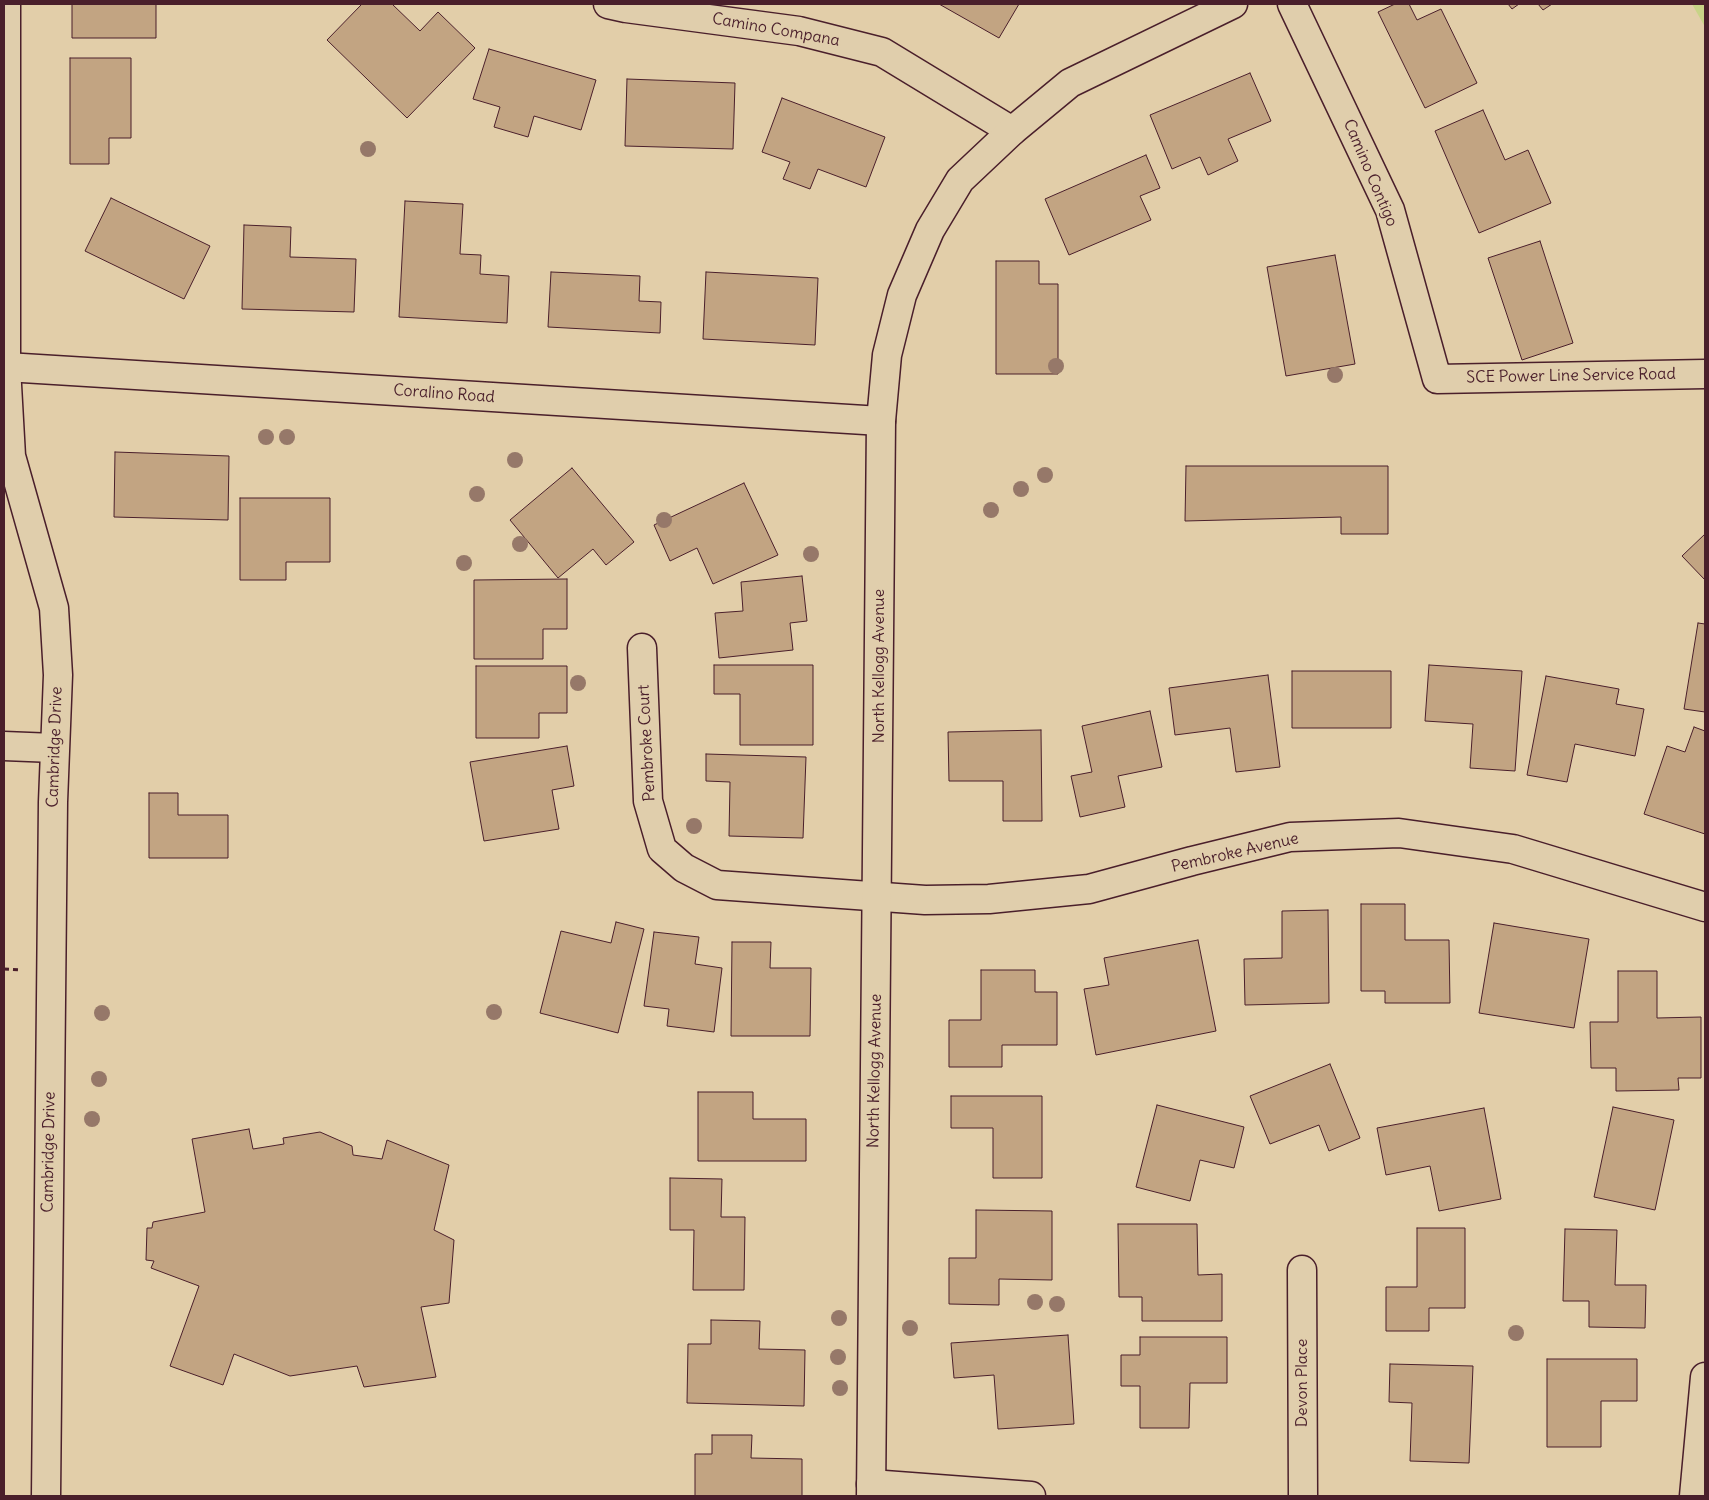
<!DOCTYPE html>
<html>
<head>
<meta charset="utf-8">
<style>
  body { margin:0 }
  #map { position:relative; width:1709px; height:1500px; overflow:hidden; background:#e2cea9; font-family:Delius,sans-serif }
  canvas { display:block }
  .frame { position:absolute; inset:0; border:5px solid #4a1f2b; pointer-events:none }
</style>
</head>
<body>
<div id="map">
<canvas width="1709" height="1500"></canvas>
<div class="frame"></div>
</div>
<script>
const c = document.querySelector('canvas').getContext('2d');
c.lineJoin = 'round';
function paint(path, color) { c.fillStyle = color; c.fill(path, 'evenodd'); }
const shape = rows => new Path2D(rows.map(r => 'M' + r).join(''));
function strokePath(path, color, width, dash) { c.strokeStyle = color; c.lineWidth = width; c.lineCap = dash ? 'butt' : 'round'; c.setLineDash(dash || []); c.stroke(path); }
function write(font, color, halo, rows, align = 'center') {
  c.font = font + ' Delius,sans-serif'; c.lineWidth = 4.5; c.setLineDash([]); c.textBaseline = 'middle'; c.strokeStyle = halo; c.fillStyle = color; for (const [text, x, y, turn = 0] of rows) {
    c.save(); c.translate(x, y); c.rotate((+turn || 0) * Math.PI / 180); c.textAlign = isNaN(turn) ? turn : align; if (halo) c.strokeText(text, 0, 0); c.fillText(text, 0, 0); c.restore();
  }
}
const green = shape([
  [1692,4,1705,4,1705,27]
]);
const building = shape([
  [72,4,156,4,156,38,72,38,72,4],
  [362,4,392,4,420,31,438,12,475,48,407,118,327,40,362,4],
  [939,4,1019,4,999,38,939,4],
  [1395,4,1409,4,1417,20,1441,9,1477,83,1425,108,1378,12,1395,4],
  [1508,4,1519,4,1512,9,1508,4],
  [1538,4,1552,4,1543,10,1538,4],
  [489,49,596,80,581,130,534,116,528,137,494,127,500,107,473,99,489,49],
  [70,58,131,58,131,138,109,138,109,164,70,164,70,58],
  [1250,73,1271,121,1228,139,1238,161,1208,175,1200,157,1172,169,1150,115,1250,73],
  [627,79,735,83,733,149,625,146,627,79],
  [782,98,885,137,866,187,818,169,810,189,783,179,790,162,762,152,782,98],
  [1483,110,1505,160,1528,150,1551,203,1479,233,1435,131,1483,110],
  [1146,155,1160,188,1140,196,1151,220,1069,255,1045,199,1146,155],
  [111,198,210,246,184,299,85,251,111,198],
  [405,201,463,204,460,254,481,255,480,274,509,276,507,323,399,317,405,201],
  [244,225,291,227,290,257,356,259,354,312,242,309,244,225],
  [1540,241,1573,343,1522,360,1488,258,1540,241],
  [1335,255,1355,364,1286,376,1267,267,1335,255],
  [996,261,1039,261,1039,284,1058,284,1058,374,996,374,996,261],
  [551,272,640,276,639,301,661,302,660,333,548,327,551,272],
  [706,272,818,278,815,345,703,339,706,272],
  [115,452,229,456,228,520,114,517,115,452],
  [1186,466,1388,466,1388,534,1341,534,1341,517,1185,521,1186,466],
  [572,468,634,542,606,565,593,549,558,578,510,520,572,468],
  [744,483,778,555,713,584,697,548,670,561,654,525,744,483],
  [240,498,330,498,330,562,286,562,286,580,240,580,240,498],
  [1705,534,1705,580,1682,556,1705,534],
  [802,576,807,621,790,623,793,650,719,658,715,613,743,611,741,582,802,576],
  [567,579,567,629,543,629,543,659,474,659,474,580,567,579],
  [1698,623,1705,624,1705,712,1684,709,1698,623],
  [714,665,813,665,813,745,740,745,740,694,714,694,714,665],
  [1429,665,1522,671,1515,771,1470,768,1473,724,1425,721,1429,665],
  [476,666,567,666,567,713,539,713,539,738,476,738,476,666],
  [1292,671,1391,671,1391,728,1292,728,1292,671],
  [1268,675,1280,767,1236,772,1230,728,1175,735,1169,688,1268,675],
  [1546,676,1619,689,1616,704,1644,709,1635,756,1575,744,1567,782,1527,775,1546,676],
  [1150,711,1162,767,1118,776,1125,807,1080,817,1071,776,1092,772,1082,726,1150,711],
  [1694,727,1705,731,1705,834,1644,814,1667,746,1685,752,1694,727],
  [1041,730,1042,821,1003,821,1003,781,949,781,948,732,1041,730],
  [567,746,574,786,552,790,559,829,484,841,470,762,567,746],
  [706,754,806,757,803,838,729,836,730,782,706,781,706,754],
  [149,793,178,793,178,815,228,815,228,858,149,858,149,793],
  [1361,904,1405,904,1405,940,1449,940,1450,1003,1385,1003,1385,991,1361,991,1361,904],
  [1328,910,1329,1003,1245,1005,1244,959,1282,958,1282,911,1328,910],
  [616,922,644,929,618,1033,540,1013,561,931,611,943,616,922],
  [1494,923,1589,939,1574,1028,1479,1013,1494,923],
  [654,932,699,937,695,964,722,968,714,1032,667,1026,669,1009,644,1006,654,932],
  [1198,940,1216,1031,1096,1055,1084,989,1109,985,1104,958,1198,940],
  [732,942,771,942,770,968,811,968,810,1036,731,1036,732,942],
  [981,970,1035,970,1035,992,1057,992,1057,1045,1002,1045,1002,1067,949,1067,949,1020,981,1020,981,970],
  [1618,971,1657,971,1657,1018,1701,1017,1701,1078,1678,1078,1679,1090,1616,1091,1616,1068,1591,1068,1590,1022,1618,1022,1618,971],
  [1330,1064,1360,1138,1329,1151,1319,1125,1270,1144,1250,1096,1330,1064],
  [698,1092,753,1092,753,1119,806,1119,806,1161,698,1161,698,1092],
  [951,1096,1042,1096,1042,1178,993,1178,993,1128,951,1128,951,1096],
  [1157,1105,1244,1127,1234,1168,1200,1160,1190,1201,1136,1187,1157,1105],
  [1613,1107,1674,1120,1655,1210,1594,1197,1613,1107],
  [1484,1108,1501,1199,1439,1211,1430,1166,1386,1175,1377,1128,1484,1108],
  [249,1129,253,1149,284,1144,283,1138,320,1132,352,1146,353,1155,382,1159,387,1140,449,1165,434,1230,454,1240,449,1303,421,1307,436,1377,364,1387,357,1366,290,1376,234,1354,223,1385,170,1366,199,1286,151,1268,154,1261,146,1260,147,1228,152,1228,153,1222,205,1212,192,1139,249,1129],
  [670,1178,722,1179,721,1217,745,1217,744,1290,693,1290,694,1230,670,1230,670,1178],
  [976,1210,1052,1211,1052,1280,999,1279,999,1305,949,1304,949,1258,976,1258,976,1210],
  [1118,1224,1197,1224,1198,1275,1222,1274,1222,1321,1142,1321,1142,1297,1119,1297,1118,1224],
  [1417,1228,1465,1228,1465,1308,1429,1308,1429,1331,1386,1331,1386,1287,1417,1287,1417,1228],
  [1565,1229,1617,1230,1615,1285,1646,1285,1645,1328,1589,1327,1589,1301,1563,1301,1565,1229],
  [711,1320,760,1321,759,1349,805,1350,804,1406,687,1403,688,1344,711,1344,711,1320],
  [1068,1335,1074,1424,998,1429,994,1375,954,1378,951,1343,1068,1335],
  [1140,1337,1227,1337,1227,1383,1190,1383,1189,1428,1140,1428,1140,1386,1121,1386,1121,1355,1140,1355,1140,1337],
  [1547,1359,1637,1359,1637,1401,1601,1401,1601,1447,1547,1447,1547,1359],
  [1390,1364,1473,1366,1469,1463,1410,1461,1412,1403,1389,1402,1390,1364],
  [712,1435,752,1435,751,1458,802,1459,802,1496,695,1496,695,1454,712,1454,712,1435]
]);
const path = shape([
  [4,969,21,970]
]);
const minor = shape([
  [608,4,626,8,799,31,882,52,1012,131],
  [1292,4,1390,210,1437,379,1705,374],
  [6,367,881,421],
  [642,648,648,801,662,849,684,868,717,885,925,900,989,899,1089,889,1192,861,1290,837,1399,833,1513,849,1705,907],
  [4,746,54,748],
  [1302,1270,1303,1496],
  [871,1484,1031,1496],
  [1694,1496,1705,1377]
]);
const tertiary = shape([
  [6,4,6,367,11,456,54,608,58,675,53,802,46,1496],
  [871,1496,881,421,887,355,902,295,930,230,960,180,1012,131,1070,83,1233,4]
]);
const trees = [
  [368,149],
  [1056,366],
  [1335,375],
  [266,437],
  [287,437],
  [515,460],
  [1045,475],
  [1021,489],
  [477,494],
  [991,510],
  [664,520],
  [520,544],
  [811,554],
  [464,563],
  [578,683],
  [694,826],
  [494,1012],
  [102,1013],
  [99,1079],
  [92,1119],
  [1035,1302],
  [1057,1304],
  [839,1318],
  [910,1328],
  [1516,1333],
  [838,1357],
  [840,1388]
];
const streetNames = [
  ["Camino Compana",776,30,10],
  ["Camino Contigo",1370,173,67],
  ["SCE Power Line Service Road",1571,376,-1],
  ["Coralino Road",444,394,4],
  ["North Kellogg Avenue",879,666,-90],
  ["Pembroke Court",647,743,-93],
  ["Cambridge Drive",55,747,-88],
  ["Pembroke Avenue",1235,853,-13],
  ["North Kellogg Avenue",875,1071,-89],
  ["Cambridge Drive",49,1152,-89],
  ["Devon Place",1302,1383,-90]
];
paint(green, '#c8d387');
paint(building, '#c2a482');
strokePath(building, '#4a1f2b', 1);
strokePath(minor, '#4a1f2b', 31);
strokePath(tertiary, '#4a1f2b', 31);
strokePath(path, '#4a1f2b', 3, [5, 4]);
strokePath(minor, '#e0ceac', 28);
strokePath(tertiary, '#e0ceac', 28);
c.fillStyle = '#967869';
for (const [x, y] of trees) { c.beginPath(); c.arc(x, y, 8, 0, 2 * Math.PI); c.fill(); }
write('16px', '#4a1f2b', '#e0ceac', streetNames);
</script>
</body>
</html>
